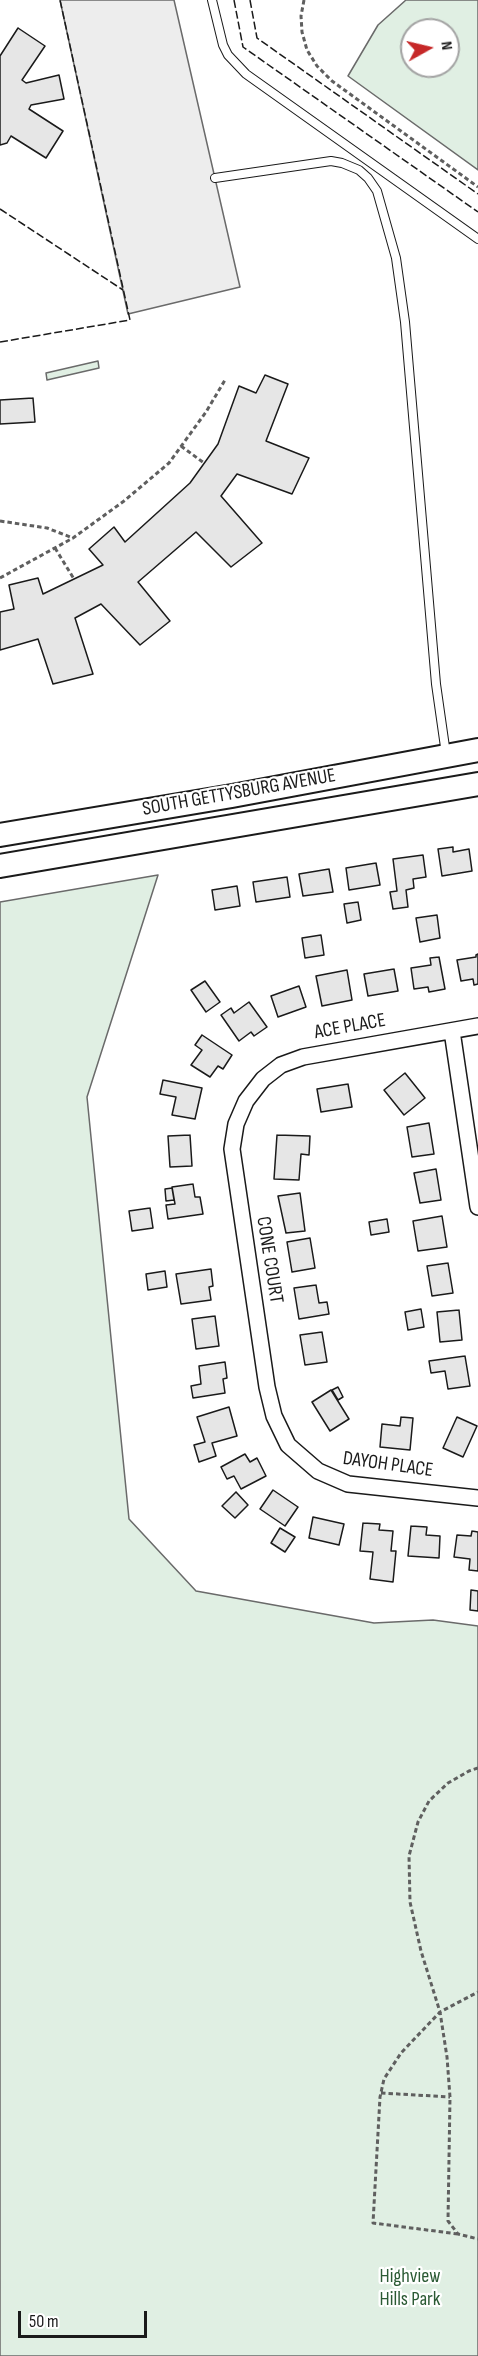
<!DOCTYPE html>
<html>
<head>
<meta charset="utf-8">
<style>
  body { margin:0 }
  #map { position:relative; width:478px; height:2356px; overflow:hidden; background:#fff; font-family:"Sofia Sans Condensed",sans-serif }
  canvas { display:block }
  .north { position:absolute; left:400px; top:18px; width:60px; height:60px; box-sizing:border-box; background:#fff; border:2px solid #a3a3a3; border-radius:50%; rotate:82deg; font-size:16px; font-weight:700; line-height:24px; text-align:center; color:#1a1a1a }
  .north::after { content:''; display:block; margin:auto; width:21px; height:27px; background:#c62828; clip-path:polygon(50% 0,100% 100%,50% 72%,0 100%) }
  .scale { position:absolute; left:18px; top:2311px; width:129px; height:27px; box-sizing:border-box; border:3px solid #1a1a1a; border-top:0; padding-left:8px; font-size:18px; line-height:21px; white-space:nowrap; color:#1a1a1a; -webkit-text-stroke:4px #fff; paint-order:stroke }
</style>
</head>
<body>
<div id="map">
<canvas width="478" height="2356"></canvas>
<div class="north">N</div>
<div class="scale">50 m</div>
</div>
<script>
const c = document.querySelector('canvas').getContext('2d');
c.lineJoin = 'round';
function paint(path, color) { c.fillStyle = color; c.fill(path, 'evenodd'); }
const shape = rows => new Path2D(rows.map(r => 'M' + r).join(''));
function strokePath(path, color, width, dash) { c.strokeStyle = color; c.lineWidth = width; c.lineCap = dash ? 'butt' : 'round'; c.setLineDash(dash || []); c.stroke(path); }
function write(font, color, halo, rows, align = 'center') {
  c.font = font + ' "Sofia Sans Condensed",sans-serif'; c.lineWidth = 4.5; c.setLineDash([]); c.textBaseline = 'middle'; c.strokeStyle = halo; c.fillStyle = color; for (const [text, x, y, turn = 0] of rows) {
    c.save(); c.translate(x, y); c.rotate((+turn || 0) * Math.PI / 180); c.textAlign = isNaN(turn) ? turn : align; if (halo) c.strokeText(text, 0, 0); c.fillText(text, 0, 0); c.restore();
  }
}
const green = shape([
  [406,0,478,0,478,170,348,76,378,25,406,0],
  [412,30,448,30,448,66,412,66,412,30],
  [98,361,99,368,47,380,46,373,98,361],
  [158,875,87,1097,129,1519,196,1591,374,1623,433,1620,478,1626,478,2356,0,2356,0,902,158,875]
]);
const parking = shape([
  [60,0,174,0,240,287,128,314,60,0]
]);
const building = shape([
  [18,28,45,46,22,80,26,83,59,75,64,99,31,105,29,109,63,131,46,158,11,136,7,143,0,145,0,56,18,28],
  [265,375,288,384,266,441,309,458,292,494,237,474,221,496,262,543,231,567,196,532,138,582,170,621,140,645,101,604,75,618,93,674,53,684,38,639,0,650,0,612,14,609,9,585,38,578,43,594,103,565,89,549,114,527,125,542,190,483,218,444,239,386,256,393,265,375],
  [33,398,35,422,0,424,0,400,33,398],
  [453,847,453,852,469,849,472,871,442,876,438,849,453,847],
  [423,855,426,877,413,879,414,888,406,890,408,907,393,909,390,892,397,891,393,859,423,855],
  [376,863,380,885,349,890,346,868,376,863],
  [329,869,333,892,303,896,299,874,329,869],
  [287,877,290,897,256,902,253,882,287,877],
  [237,886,240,906,215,910,212,890,237,886],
  [358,902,361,920,347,923,344,904,358,902],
  [437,915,440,938,420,942,416,918,437,915],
  [321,935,324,955,305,958,302,938,321,935],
  [478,954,478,984,474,985,473,979,461,981,457,960,476,957,476,955,478,954],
  [439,957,445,989,429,992,428,987,414,989,411,968,431,965,430,958,439,957],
  [394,969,398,991,368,996,364,974,394,969],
  [347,970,352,1000,322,1006,316,976,347,970],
  [205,981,220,1002,206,1012,191,990,205,981],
  [299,986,306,1007,278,1017,271,996,299,986],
  [249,1002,267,1027,254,1036,251,1032,239,1041,221,1015,231,1008,234,1013,249,1002],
  [202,1035,232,1055,223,1069,218,1066,210,1077,191,1065,202,1050,195,1045,202,1035],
  [405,1073,425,1098,404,1115,384,1090,405,1073],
  [163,1080,202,1088,195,1119,172,1115,176,1097,160,1094,163,1080],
  [348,1084,352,1107,321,1112,317,1089,348,1084],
  [429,1123,434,1154,412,1157,407,1127,429,1123],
  [190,1135,192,1166,170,1167,168,1136,190,1135],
  [277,1135,310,1136,309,1155,301,1154,299,1180,274,1179,277,1135],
  [436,1169,441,1200,420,1203,414,1173,436,1169],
  [193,1184,195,1197,200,1197,203,1214,168,1219,166,1205,175,1204,172,1187,193,1184],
  [172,1188,174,1200,166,1201,165,1189,172,1188],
  [300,1193,305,1231,286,1233,278,1196,300,1193],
  [150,1208,153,1228,132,1231,129,1211,150,1208],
  [442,1216,447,1247,418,1251,413,1221,442,1216],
  [387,1219,389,1232,371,1235,369,1222,387,1219],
  [310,1238,315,1268,292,1272,287,1242,310,1238],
  [448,1263,453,1293,432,1296,427,1266,448,1263],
  [211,1269,213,1286,209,1287,211,1300,181,1304,176,1274,211,1269],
  [165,1271,167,1287,148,1290,146,1274,165,1271],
  [316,1285,319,1303,327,1302,329,1314,299,1319,294,1288,316,1285],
  [421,1309,424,1327,408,1330,405,1312,421,1309],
  [459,1310,462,1340,440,1342,437,1312,459,1310],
  [215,1316,219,1346,196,1349,192,1319,215,1316],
  [322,1332,327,1362,305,1365,300,1335,322,1332],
  [465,1356,470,1386,448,1389,445,1371,431,1373,429,1361,465,1356],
  [225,1362,227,1378,223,1379,225,1393,193,1398,191,1386,201,1384,199,1366,225,1362],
  [338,1387,343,1397,338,1400,332,1390,338,1387],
  [331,1390,349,1419,330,1431,312,1402,331,1390],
  [229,1407,237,1436,212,1443,216,1456,199,1462,194,1445,205,1442,197,1417,229,1407],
  [401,1417,413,1418,410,1450,380,1447,382,1424,400,1426,401,1417],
  [457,1417,477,1426,463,1457,443,1448,457,1417],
  [245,1454,250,1462,257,1458,266,1476,241,1489,234,1476,227,1479,221,1467,245,1454],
  [273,1490,298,1507,285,1526,260,1509,273,1490],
  [236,1492,248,1505,235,1518,222,1506,236,1492],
  [313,1517,344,1524,339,1545,309,1538,313,1517],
  [363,1523,380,1524,379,1530,393,1531,391,1551,396,1551,393,1582,370,1579,373,1552,360,1551,363,1523],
  [411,1526,427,1527,426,1535,440,1536,439,1558,408,1556,411,1526],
  [280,1528,295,1537,285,1552,271,1543,280,1528],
  [472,1531,478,1532,478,1571,469,1570,470,1559,454,1557,457,1535,471,1536,472,1531],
  [471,1590,478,1591,478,1611,470,1610,471,1590]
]);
const path = shape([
  [304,0,301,16,302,32,307,50,317,66,332,81,478,187],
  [181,446,204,463],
  [0,521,47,528,73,538],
  [55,548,74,579],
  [0,578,73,538,124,501,169,463,206,412,225,380],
  [478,1768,469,1771,448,1783,429,1801,418,1822,409,1856,410,1902,421,1951,440,2012,447,2057,450,2097,448,2221,458,2234,478,2239],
  [381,2093,450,2097],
  [458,2234,373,2223,380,2097,384,2079,401,2053,440,2012,478,1992]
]);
const service = shape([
  [212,0,223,45,228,55,246,74,478,239],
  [215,178,331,161,342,163,359,170,368,178,377,191,396,258,405,322,436,684,446,754]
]);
const minor = shape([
  [478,1026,303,1057,281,1065,263,1079,246,1101,236,1124,232,1149,267,1387,274,1416,288,1445,318,1471,348,1484,478,1498],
  [452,1031,478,1207]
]);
const secondary = shape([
  [0,835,232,796,478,750],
  [0,866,478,784]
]);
const fence = shape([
  [234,0,243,47,478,212],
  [250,0,257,38,478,194],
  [0,209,123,290],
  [0,342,130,320,60,0]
]);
const streetNames = [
  ["SOUTH GETTYSBURG AVENUE",239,793,-10],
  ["ACE PLACE",350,1027,-10],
  ["CONE COURT",269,1260,81],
  ["DAYOH PLACE",388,1465,8]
];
const parkNames = [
  ["Highview",410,2277],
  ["Hills Park",410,2300]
];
paint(green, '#e0efe3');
strokePath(green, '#6a6a6a', 1.5);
paint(parking, '#ededed');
strokePath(parking, '#6a6a6a', 1.5);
paint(building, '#e6e6e6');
strokePath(building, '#1a1a1a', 1.5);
strokePath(service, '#1a1a1a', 10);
strokePath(minor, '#1a1a1a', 18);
strokePath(secondary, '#1a1a1a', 26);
strokePath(path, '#5f5f5f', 3, [4.5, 3]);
strokePath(service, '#fff', 8);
strokePath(minor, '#fff', 15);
strokePath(secondary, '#fff', 22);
strokePath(fence, '#1a1a1a', 1.5, [8, 3]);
write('20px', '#1a1a1a', '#fff', streetNames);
write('20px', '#2b5a34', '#fff', parkNames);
</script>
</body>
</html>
